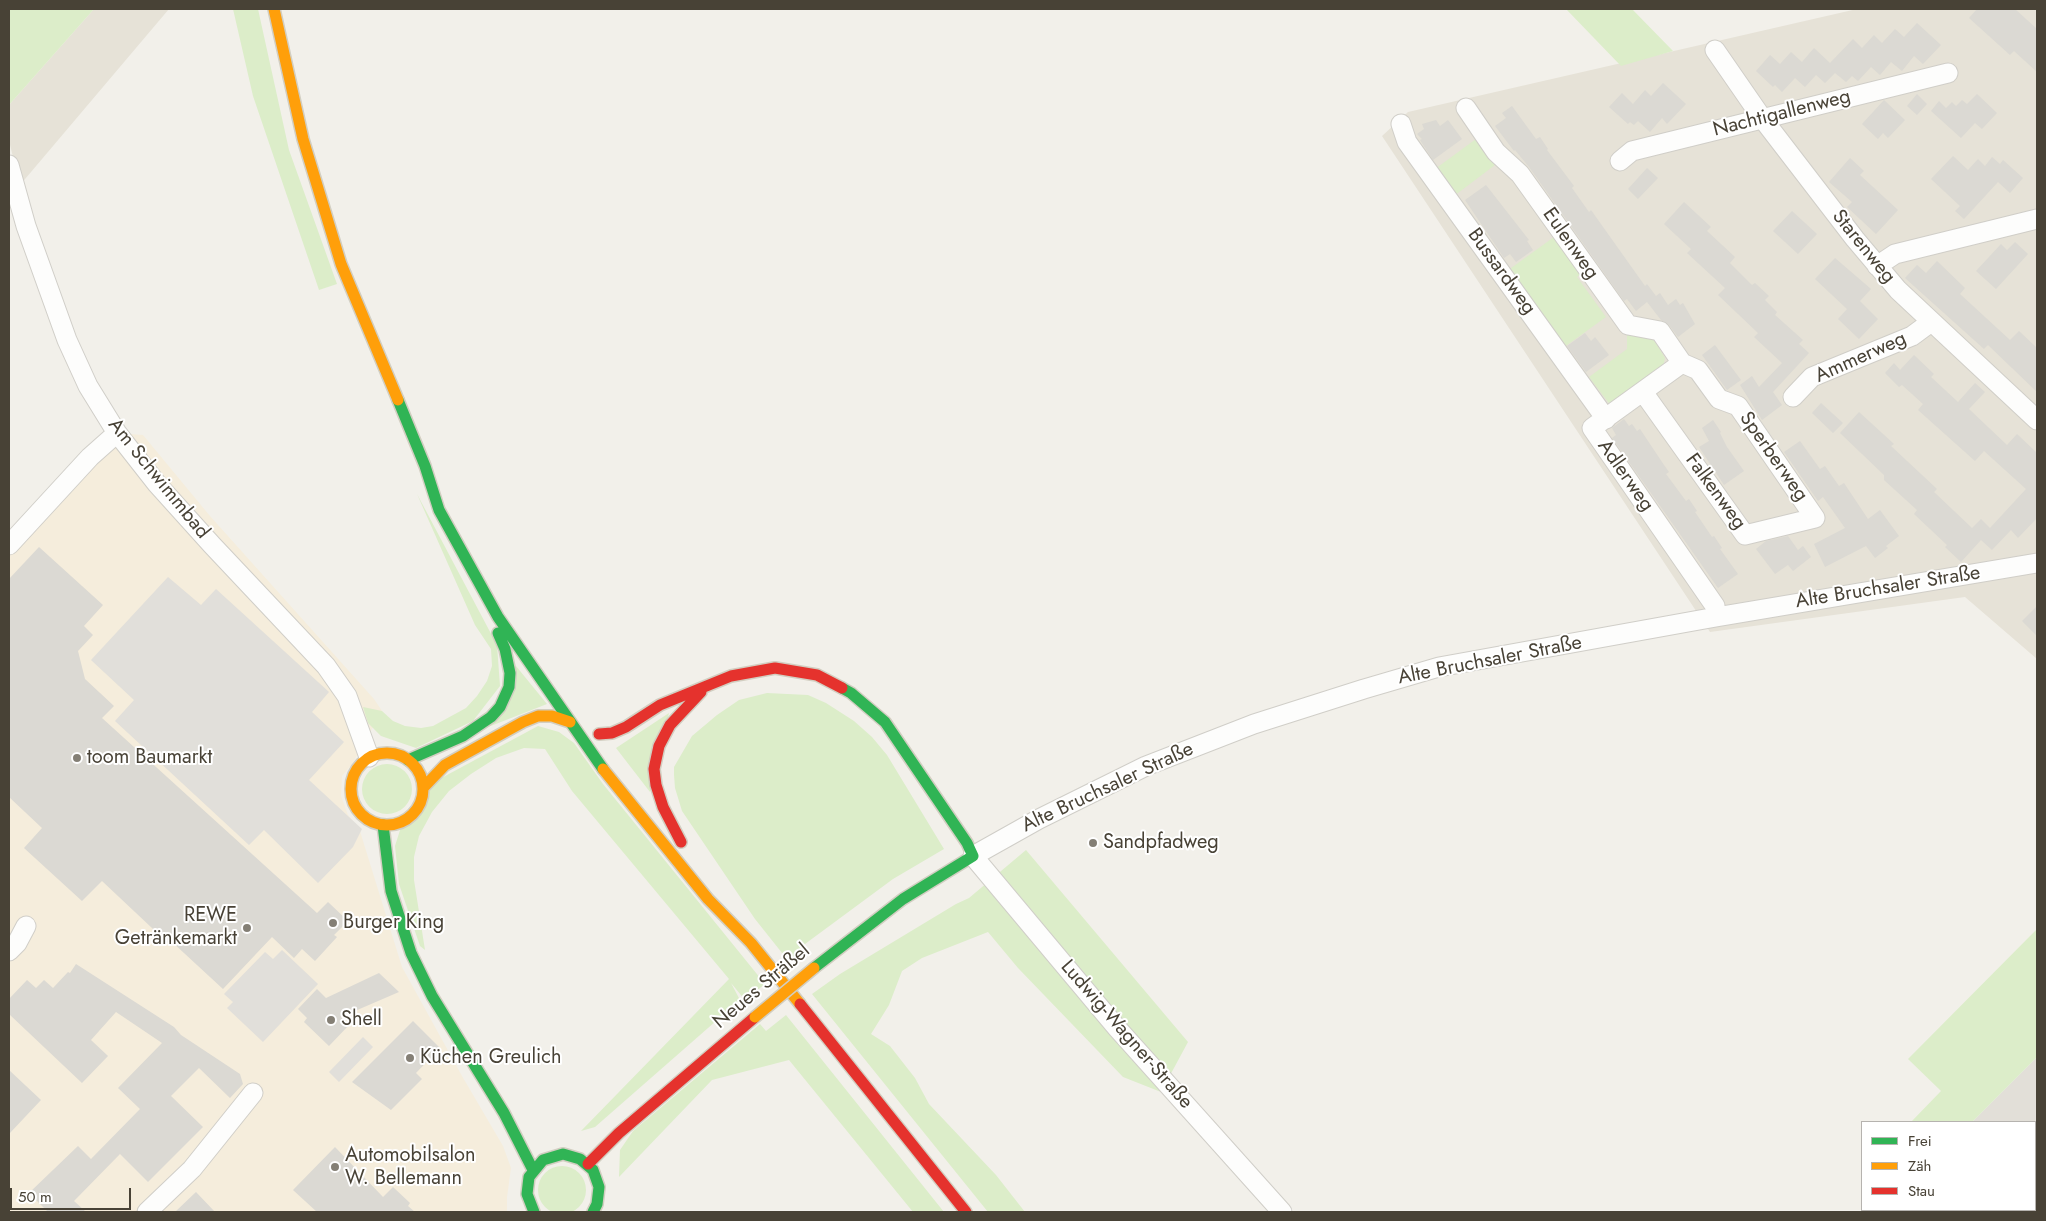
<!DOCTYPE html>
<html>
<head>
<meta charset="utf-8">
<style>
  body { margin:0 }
  #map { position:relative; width:2046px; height:1221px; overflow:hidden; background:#f2f0ea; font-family:Jost,sans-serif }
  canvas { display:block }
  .frame { position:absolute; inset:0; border:10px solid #484236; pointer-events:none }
  .legend { position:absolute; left:1861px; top:1121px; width:175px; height:90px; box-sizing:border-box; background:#fff; border:1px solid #b6b3af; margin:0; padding:6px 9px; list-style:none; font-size:15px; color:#484236 }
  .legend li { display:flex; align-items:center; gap:10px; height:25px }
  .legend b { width:25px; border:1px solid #b6b3af }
  .scale { position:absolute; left:10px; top:1188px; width:121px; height:22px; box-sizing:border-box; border:2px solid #484236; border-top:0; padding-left:6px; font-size:15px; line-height:18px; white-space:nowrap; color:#484236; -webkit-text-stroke:4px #fff; paint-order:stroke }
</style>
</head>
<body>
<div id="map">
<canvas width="2046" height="1221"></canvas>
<div class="frame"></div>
<ul class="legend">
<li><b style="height:6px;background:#30b455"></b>Frei</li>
<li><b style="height:6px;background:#ff9f0a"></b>Zäh</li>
<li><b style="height:6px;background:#e5322d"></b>Stau</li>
</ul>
<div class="scale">50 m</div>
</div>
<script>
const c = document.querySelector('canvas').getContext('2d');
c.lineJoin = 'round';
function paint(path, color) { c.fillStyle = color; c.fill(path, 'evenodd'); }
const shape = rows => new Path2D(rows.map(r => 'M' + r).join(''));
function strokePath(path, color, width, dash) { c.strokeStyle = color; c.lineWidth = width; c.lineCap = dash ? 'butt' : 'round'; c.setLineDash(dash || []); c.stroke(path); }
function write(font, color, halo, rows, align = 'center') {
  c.font = font + ' Jost,sans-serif'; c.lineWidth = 4; c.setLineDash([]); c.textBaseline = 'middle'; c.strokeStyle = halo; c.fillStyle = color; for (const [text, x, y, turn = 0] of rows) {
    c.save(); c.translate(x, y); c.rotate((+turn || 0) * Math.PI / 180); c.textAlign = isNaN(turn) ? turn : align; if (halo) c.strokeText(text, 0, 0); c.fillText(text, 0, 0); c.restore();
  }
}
const residential = shape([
  [94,9,169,9,20,185,9,141,9,105],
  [1857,9,2037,9,2037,659,1965,597,1710,632,1382,136,1408,112]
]);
const commercial = shape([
  [117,433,143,435,210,516,374,699,382,711,352,764,342,776,341,796,348,815,359,828,402,967,462,1076,503,1146,511,1168,507,1197,507,1212,9,1212,9,545]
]);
const industrial = shape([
  [2037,1057,2037,1212,1884,1212,1886,1210,2035,1210,2035,1122,1972,1122]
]);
const green = shape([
  [9,9,94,9,9,105],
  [233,9,258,9,289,150,337,284,319,290,253,96],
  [1566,9,1632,9,1673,51,1621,66],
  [1476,139,1495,165,1454,196,1435,169],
  [1554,237,1581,274,1577,277,1606,317,1563,348,1507,271],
  [1627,335,1653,338,1665,358,1663,368,1611,406,1589,377,1627,349],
  [417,494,497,645,500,686,473,721,416,748,381,736,368,723,363,707,382,711,393,721,405,726,421,728,433,726,466,708,477,696,487,681,492,666,491,649,475,625],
  [516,666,547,704,483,729],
  [767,693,808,695,826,703,854,721,872,737,887,755,944,849,893,879,805,944,801,954,790,963,755,919,682,811,675,788,674,775,674,767,692,736,717,715,739,700],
  [669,713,650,792,616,748],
  [538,726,559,732,574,743,603,784,765,984,745,1000,731,983,740,1000,595,1127,581,1131,729,979,572,791,545,749,524,748,496,758,471,774,449,791,432,812,419,836,414,857,414,880,425,950,420,946,399,884,395,846,401,827,417,817,434,782],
  '362 789a25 25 0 1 1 50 0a25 25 0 1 1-50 0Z',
  [1026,850,1188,1042,1161,1092,1123,1077,1018,968,988,932,922,958,902,971,889,1005,871,1034,890,1046,915,1078,929,1104,996,1175,1025,1212,988,1212,812,994,840,974,956,904,969,898],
  [2037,929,2037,1057,1972,1122,1911,1122,1941,1091,1908,1059],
  [786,1015,944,1212,913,1212,789,1060,712,1080,619,1177,620,1150,633,1131,760,1024,766,1031],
  '538 1190a24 24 0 1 1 48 0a24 24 0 1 1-48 0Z'
]);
const parking = shape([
  [168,577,201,605,216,589,329,692,312,712,344,742,309,780,362,829,353,847,318,883,264,830,249,845,115,721,134,700,91,660],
  [282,950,318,984,263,1042,227,1008,233,1002,224,994,265,952,273,959],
  [363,1037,373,1047,339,1082,329,1072]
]);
const building = shape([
  [1977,9,2015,9,2037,29,2037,72,2014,51,2010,55,1969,18],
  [1917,23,1941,45,1923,64,1914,56,1902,71,1891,62,1880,75,1871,67,1858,81,1852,76,1846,82,1835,73,1825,83,1816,75,1805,87,1795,78,1782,92,1775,85,1773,87,1756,71,1770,55,1780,64,1791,52,1802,62,1814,48,1830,63,1853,39,1862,48,1874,35,1882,43,1895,29,1904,37],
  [1663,83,1686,104,1667,124,1662,118,1650,132,1638,121,1634,125,1630,122,1628,124,1609,107,1622,93,1633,104,1645,90,1651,96],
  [1917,94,1927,104,1917,115,1907,106],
  [1977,94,1997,113,1982,129,1975,123,1961,138,1931,111,1939,101,1946,108,1952,102,1956,106,1962,100,1967,104],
  [1884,100,1905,120,1888,138,1883,133,1878,139,1862,124],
  [1512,106,1536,139,1540,137,1548,149,1547,150,1574,186,1572,188,1589,212,1591,210,1645,286,1647,284,1656,296,1660,293,1668,305,1676,299,1680,305,1683,303,1695,324,1678,337,1669,325,1661,320,1647,302,1636,311,1627,299,1624,301,1529,167,1515,150,1514,151,1495,126,1506,118,1502,113],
  [1436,120,1440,126,1448,120,1462,139,1433,160,1420,140,1422,139,1417,134,1424,129,1422,124],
  [1953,156,1968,170,1978,159,1985,166,1992,157,2000,164,2003,160,2023,178,2010,193,1998,182,1964,219,1955,211,1960,206,1931,179],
  [1850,158,1864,171,1860,175,1898,210,1876,234,1847,207,1852,202,1829,182],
  [1647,168,1658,178,1638,199,1628,189],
  [1486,185,1529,240,1527,241,1533,250,1516,262,1510,254,1504,258,1465,200],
  [1684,202,1711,227,1707,231,1735,257,1730,263,1752,285,1755,283,1769,296,1765,300,1777,312,1775,315,1803,340,1799,344,1809,353,1773,392,1782,405,1762,420,1740,385,1752,376,1759,387,1782,363,1754,337,1758,333,1718,295,1725,288,1687,253,1691,249,1664,224],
  [1792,211,1817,234,1798,254,1773,231],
  [2015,242,2028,254,1996,289,1976,271,2001,244,2007,250],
  [1835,258,1871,289,1860,301,1878,319,1859,339,1838,319,1847,309,1815,279],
  [1937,261,1965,288,1960,294,2010,340,2019,331,2037,348,2037,392,1988,345,1984,349,1905,278,1917,265,1926,273],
  [1585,333,1591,341,1595,337,1609,355,1586,372,1567,346],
  [1715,345,1741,380,1727,390,1702,355],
  [1914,355,1934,374,1931,377,1958,402,1975,383,1985,392,1969,409,2007,445,2017,434,2037,453,2037,518,2018,538,2011,530,1992,550,1981,540,1961,562,1945,547,1947,545,1914,514,1917,510,1884,480,1884,475,1840,433,1859,412,1894,444,1891,446,1937,489,1934,492,1972,528,1981,519,1990,528,2026,489,1984,451,1975,461,1918,410,1923,404,1902,385,1899,387,1885,373,1894,363,1900,370],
  [1821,403,1843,423,1833,433,1812,413],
  [1624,419,1629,426,1632,424,1637,431,1640,429,1664,465,1669,472,1666,474,1686,501,1689,499,1697,511,1695,512,1712,537,1714,536,1722,548,1720,549,1738,574,1718,588,1612,438,1616,435,1612,428],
  [1713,420,1721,432,1720,433,1727,447,1744,471,1724,485,1699,447,1709,441,1702,428],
  [1800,441,1820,469,1825,466,1839,486,1844,483,1868,519,1880,510,1899,536,1886,546,1888,548,1875,558,1866,546,1825,567,1814,544,1845,528,1823,497,1818,501,1784,452],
  [1788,536,1798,550,1803,546,1811,557,1793,571,1788,565,1775,574,1756,549,1766,541],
  [39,547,103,605,84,626,93,635,78,651,85,679,114,706,102,718,317,913,328,902,348,921,334,935,337,937,315,961,302,949,294,958,272,937,223,989,171,941,169,944,102,881,82,901,24,848,42,828,9,797,9,579],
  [2037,606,2037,636,2022,621],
  [76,964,174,1027,181,1035,240,1074,243,1084,230,1098,199,1068,171,1096,203,1127,148,1182,120,1154,74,1201,86,1212,48,1212,29,1193,78,1146,91,1159,140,1109,118,1088,162,1043,116,1012,91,1040,108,1056,82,1083,9,1014,9,999,27,980,36,988,44,980,53,988,68,972,70,973],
  [379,973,399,992,341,1017,349,1025,329,1046,304,1022,307,1018,298,1009,317,989,326,998],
  [413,1021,440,1048,416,1073,422,1079,391,1110,352,1082],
  [9,1070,41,1100,9,1134],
  [335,1147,383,1197,393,1187,410,1203,408,1206,415,1212,317,1212,293,1190],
  [196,1192,215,1212,175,1212]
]);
const street = shape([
  [1715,50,1762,118,1855,239,1898,290,2037,420],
  [1466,108,1496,152,1520,174,1628,325,1660,331,1682,363],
  [1401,124,1407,142,1606,419],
  [1620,161,1632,151,1948,73],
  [9,165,26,226,67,340,88,386,117,433,157,484,212,545,326,666,347,696,369,757],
  [1877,266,1895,254,2037,219],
  [1682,363,1592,428,1715,606,1716,617],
  [1643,392,1745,535,1815,518,1738,406,1719,399,1698,370,1682,363],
  [1793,397,1812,377,1912,336,1931,322],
  [9,545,90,457,117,433],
  [9,951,17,943,26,926],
  [147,1212,192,1169,253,1093],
  [1282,1212,1117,1028,973,856,1039,819,1146,766,1254,724,1364,689,1439,667,1716,617,2037,563]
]);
const fast = shape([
  [398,400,425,466,439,510,498,617,603,769],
  [842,688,851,693,885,722,967,843,973,856],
  [408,760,463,736,491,717,500,707,509,687,510,673,505,649,498,633],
  [383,825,391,891,411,953,432,996,504,1113,533,1170],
  [814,968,903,899,973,856],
  [534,1212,527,1194,529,1177,543,1160,563,1154,580,1159,593,1170,599,1187,597,1204,593,1212]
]);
const slow = shape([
  [274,9,303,139,341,264,398,400],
  '351 789a36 36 0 1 1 72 0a36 36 0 1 1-72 0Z',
  [603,769,708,899,751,943,800,1004],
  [423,788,445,765,523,722,538,716,552,716,570,722]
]);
const jam = shape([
  [599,734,612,733,626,727,660,705,731,676,775,668,817,675,842,688],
  [681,842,663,807,656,785,654,769,659,746,670,725,701,692],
  [800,1004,966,1212],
  [588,1164,619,1133,755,1017]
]);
const slowBridge = shape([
  [755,1017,814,968]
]);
const markers = [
  [77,758,5,"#847f75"],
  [1093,843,5,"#847f75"],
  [333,923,5,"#847f75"],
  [247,928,5,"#847f75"],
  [331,1020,5,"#847f75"],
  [410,1058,5,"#847f75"],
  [335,1167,5,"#847f75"]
];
const streetNames = [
  ["Nachtigallenweg",1782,114,-14],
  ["Eulenweg",1570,244,55],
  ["Starenweg",1863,247,51],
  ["Bussardweg",1501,272,54],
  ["Ammerweg",1861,358,-24],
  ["Sperberweg",1773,457,55],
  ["Adlerweg",1625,476,55],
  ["Am Schwimmbad",158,479,51],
  ["Falkenweg",1715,492,54],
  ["Alte Bruchsaler Straße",1888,588,-9],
  ["Alte Bruchsaler Straße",1490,661,-11],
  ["Alte Bruchsaler Straße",1108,788,-25],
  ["Neues Sträßel",762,987,-40],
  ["Ludwig-Wagner-Straße",1126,1035,49]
];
const poiNames = [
  ["toom Baumarkt",87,758],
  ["Sandpfadweg",1103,843],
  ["REWE",237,916,"right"],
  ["Getränkemarkt",237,939,"right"],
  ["Burger King",343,923],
  ["Shell",341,1020],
  ["Küchen Greulich",420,1058],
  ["Automobilsalon",345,1156],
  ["W. Bellemann",345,1179]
];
paint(residential, '#e6e2d7');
paint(commercial, '#f5eddc');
paint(industrial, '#e2dfd8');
paint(green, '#dcedc9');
paint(parking, '#e1dfda');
paint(building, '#dbd9d3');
strokePath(street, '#d0cec8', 21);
strokePath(fast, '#d2cec1', 14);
strokePath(slow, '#d2cec1', 14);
strokePath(jam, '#d2cec1', 14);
strokePath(street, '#fdfdfc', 19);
strokePath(fast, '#30b455', 11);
strokePath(slow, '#ff9f0a', 11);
strokePath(jam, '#e5322d', 11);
strokePath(slowBridge, '#d2cec1', 14, []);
strokePath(slowBridge, '#ff9f0a', 11);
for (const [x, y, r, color] of markers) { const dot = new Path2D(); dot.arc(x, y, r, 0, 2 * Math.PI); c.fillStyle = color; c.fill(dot); strokePath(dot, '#fff', 2); }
write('20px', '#484236', '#fff', streetNames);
write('20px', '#484236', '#fff', poiNames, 'left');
</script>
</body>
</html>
